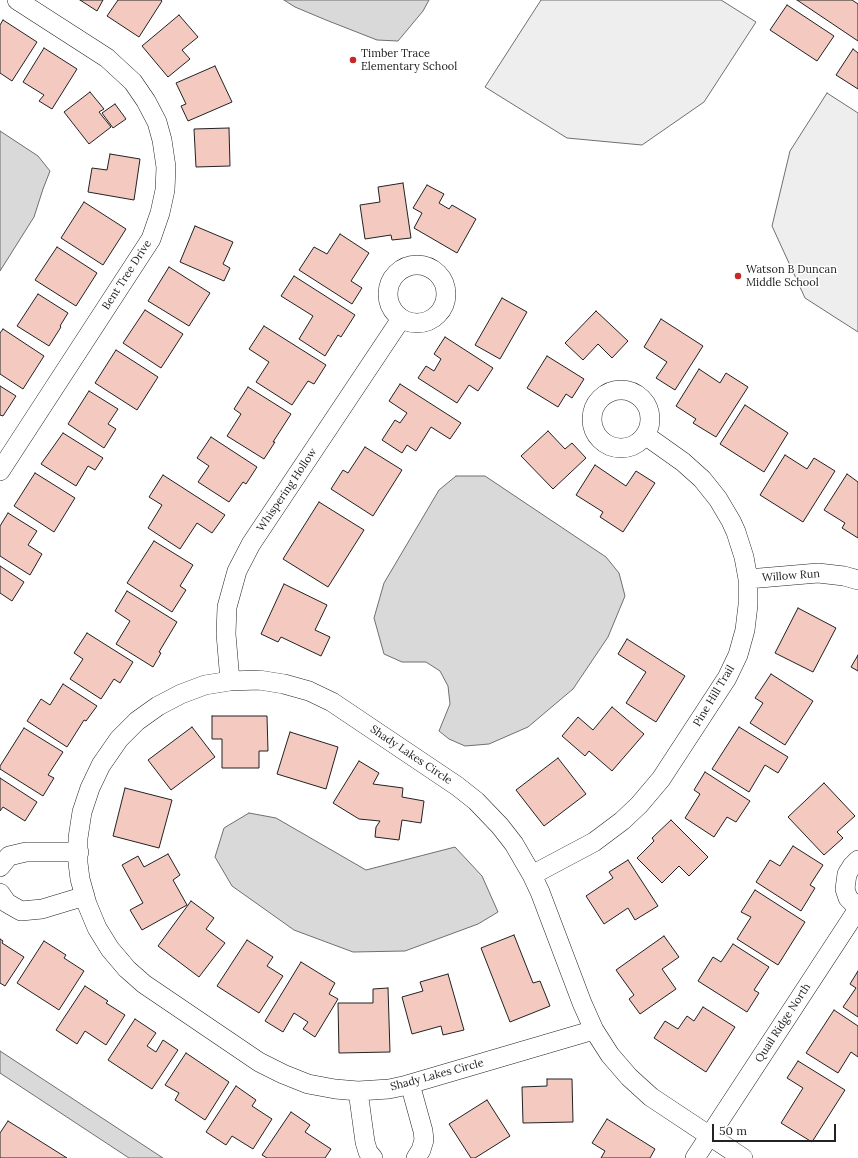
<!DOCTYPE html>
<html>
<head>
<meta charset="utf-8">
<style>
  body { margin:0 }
  #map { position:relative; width:858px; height:1158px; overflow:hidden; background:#fff; font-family:Lora,serif }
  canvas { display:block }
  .scale { position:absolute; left:712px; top:1124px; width:124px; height:18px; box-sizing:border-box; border:2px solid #222; border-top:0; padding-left:5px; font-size:12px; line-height:14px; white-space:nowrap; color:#222; -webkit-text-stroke:3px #fff; paint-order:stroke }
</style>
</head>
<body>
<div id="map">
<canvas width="858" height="1158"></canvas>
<div class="scale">50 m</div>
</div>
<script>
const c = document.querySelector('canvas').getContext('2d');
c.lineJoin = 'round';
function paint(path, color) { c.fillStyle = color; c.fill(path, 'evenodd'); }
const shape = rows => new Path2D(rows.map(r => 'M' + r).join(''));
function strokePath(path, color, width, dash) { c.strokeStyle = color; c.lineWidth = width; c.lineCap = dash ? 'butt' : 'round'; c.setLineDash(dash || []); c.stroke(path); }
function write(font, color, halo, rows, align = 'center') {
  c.font = font + ' Lora,serif'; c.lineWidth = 3; c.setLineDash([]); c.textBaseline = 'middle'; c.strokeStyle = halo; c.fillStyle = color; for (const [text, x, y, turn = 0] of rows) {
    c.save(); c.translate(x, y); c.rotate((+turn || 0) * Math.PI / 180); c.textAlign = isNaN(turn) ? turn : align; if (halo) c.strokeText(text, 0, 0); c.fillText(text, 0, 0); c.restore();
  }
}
const green = shape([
  [541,0,721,0,756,22,704,102,642,145,567,138,485,87,541,0],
  [827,93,858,113,858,332,805,298,772,226,790,151,827,93]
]);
const water = shape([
  [284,0,429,0,423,11,398,41,377,40,326,20,295,7,284,0],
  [0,131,38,156,50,171,43,189,34,217,0,271,0,131],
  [456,476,485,476,606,557,619,573,625,596,608,637,573,689,528,727,489,744,465,746,449,739,439,731,450,704,448,686,440,671,426,662,402,662,384,654,374,618,384,583,439,490,456,476],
  [249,813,276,818,366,870,455,847,482,876,498,912,478,924,405,951,353,952,294,930,232,886,215,857,224,828,249,813],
  [0,1051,163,1158,129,1158,0,1073,0,1051]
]);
const building = shape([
  [80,0,103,0,97,11,80,0],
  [118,0,161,0,162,1,139,37,107,16,118,0],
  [797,0,852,0,858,4,858,41,797,0],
  [787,5,834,36,817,61,770,30,787,5],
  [179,15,198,37,182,50,190,59,168,77,142,46,179,15],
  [3,20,37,42,12,81,0,73,0,25,3,20],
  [44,48,77,69,52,109,39,101,44,95,23,82,44,48],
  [853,49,858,53,858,89,836,75,853,49],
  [215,66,232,102,188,121,181,106,186,104,176,83,215,66],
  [90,92,104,109,99,112,111,127,89,144,64,112,90,92],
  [115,104,126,119,113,128,102,113,115,104],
  [229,128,230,166,196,167,194,129,229,128],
  [110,154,140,159,134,200,88,192,92,168,107,170,110,154],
  [403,183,411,238,392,240,391,235,365,239,360,205,380,202,378,187,403,183],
  [427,185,444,194,439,203,449,209,452,205,476,219,457,253,414,228,422,213,413,208,427,185],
  [84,202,126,229,103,265,61,238,84,202],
  [195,226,233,242,223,264,230,268,224,281,180,262,195,226],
  [340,234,369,253,351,281,362,288,352,304,299,270,314,247,327,254,340,234],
  [57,247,97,273,76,306,35,280,57,247],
  [169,267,210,293,189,326,148,301,169,267],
  [294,276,355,315,341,337,338,335,325,356,299,339,313,316,281,296,294,276],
  [38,294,68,313,60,326,61,327,49,346,17,326,38,294],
  [502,298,527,312,500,359,475,345,502,298],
  [145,310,183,334,161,368,123,343,145,310],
  [596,311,628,341,612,358,598,344,583,360,565,343,596,311],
  [661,319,703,346,675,390,656,378,667,362,644,347,661,319],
  [264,326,326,365,314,384,308,381,292,405,256,382,269,362,249,349,264,326],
  [3,329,44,356,23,389,0,374,0,333,3,329],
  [445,337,493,368,478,391,469,385,457,403,418,378,426,366,434,371,441,359,434,354,445,337],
  [116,350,158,377,137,410,95,383,116,350],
  [547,356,584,379,572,398,566,394,558,407,527,388,547,356],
  [699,369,720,383,726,373,748,387,716,437,693,423,696,419,676,406,699,369],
  [400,384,461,423,450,439,431,427,416,451,407,445,402,453,382,440,395,420,400,423,407,413,389,401,400,384],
  [0,386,16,396,3,416,0,415,0,386],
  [248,387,291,414,273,442,275,442,264,459,227,436,241,414,234,409,248,387],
  [89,391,118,409,108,424,116,429,104,448,68,424,89,391],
  [745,405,788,433,764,472,720,444,745,405],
  [548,431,565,449,572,443,586,458,553,489,521,456,548,431],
  [63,433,103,458,95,470,88,466,76,486,41,464,63,433],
  [211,437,257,467,246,484,243,482,229,502,198,482,209,466,197,458,211,437],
  [365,447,402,470,373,516,331,489,343,470,348,473,365,447],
  [785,455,807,469,814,458,835,471,803,522,760,495,785,455],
  [595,465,626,486,636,471,655,483,623,532,600,517,603,512,576,495,595,465],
  [35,473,75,498,54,532,14,506,35,473],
  [847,474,858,482,858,538,842,528,845,523,824,510,847,474],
  [163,475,225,515,212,533,197,523,180,549,148,528,162,505,149,497,163,475],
  [319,502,364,530,328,587,283,559,319,502],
  [8,513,37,531,28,545,42,554,30,575,0,556,0,526,8,513],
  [154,541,193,565,180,586,186,590,172,612,127,583,154,541],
  [0,566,24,582,12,601,0,593,0,566],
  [284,584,327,605,315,630,330,637,321,656,281,637,278,642,261,634,284,584],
  [127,591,177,622,159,652,161,653,153,667,116,644,130,621,115,611,127,591],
  [798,608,836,628,813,672,775,653,798,608],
  [87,633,133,662,120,683,114,679,101,699,70,679,83,659,74,653,87,633],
  [627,639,685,676,656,722,626,703,646,672,618,654,627,639],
  [858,655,858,671,851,667,858,655],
  [771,674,813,701,785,745,750,723,763,703,755,698,771,674],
  [63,684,97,706,86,721,84,720,67,747,27,721,41,699,50,705,63,684],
  [612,707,644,734,612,771,589,751,585,756,562,736,578,717,593,730,612,707],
  [212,716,267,716,268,751,259,751,259,768,222,768,222,739,212,739,212,716],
  [192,727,215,757,171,790,148,760,192,727],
  [739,727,788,757,778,773,765,765,749,792,712,769,739,727],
  [24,728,63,752,48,775,54,778,43,796,0,769,0,766,24,728],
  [290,732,338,747,326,789,277,774,290,732],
  [558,758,586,794,544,826,516,790,558,758],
  [359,761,379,773,373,784,403,788,402,797,424,801,421,823,402,820,399,840,375,837,376,827,380,821,359,819,333,803,359,761],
  [705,772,750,801,736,822,727,817,714,837,685,818,700,794,694,790,705,772],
  [0,778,37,802,25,821,3,807,0,811,0,778],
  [824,783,855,816,837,832,843,838,824,855,788,817,824,783],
  [125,788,172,800,159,848,113,836,125,788],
  [671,820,708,857,689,876,679,866,662,883,637,858,654,841,652,838,671,820],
  [793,846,823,865,810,885,815,888,801,911,756,882,770,860,780,866,793,846],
  [168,854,180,875,173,880,187,905,142,930,130,910,143,903,122,865,138,856,144,867,168,854],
  [628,860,658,906,635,920,628,908,604,924,586,896,613,878,609,872,628,860],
  [755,890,805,922,778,965,737,939,751,917,741,912,755,890],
  [191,901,214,918,206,929,225,943,199,977,158,946,191,901],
  [514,935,533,983,540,981,550,1006,510,1022,481,948,514,935],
  [664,936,679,957,662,969,676,989,640,1014,629,999,634,995,616,970,664,936],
  [0,939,3,941,2,943,24,957,5,986,0,983,0,939],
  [247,940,273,957,267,966,283,976,259,1013,217,986,247,940],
  [44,941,66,955,64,958,84,971,59,1010,17,983,44,941],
  [733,944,769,967,754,990,759,993,747,1012,698,981,713,957,721,962,733,944],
  [301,962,335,983,329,994,338,999,315,1037,303,1029,308,1022,294,1013,283,1032,265,1021,301,962],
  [858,971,858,1017,843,1007,856,988,850,984,858,971],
  [448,974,464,1030,443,1035,441,1026,412,1034,402,997,423,991,420,982,448,974],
  [85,986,108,1001,106,1003,125,1015,106,1045,85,1031,77,1044,56,1030,85,986],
  [388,988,390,1052,339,1053,338,1003,373,1003,373,989,388,988],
  [703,1007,735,1027,706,1072,654,1038,665,1021,678,1029,687,1016,694,1021,703,1007],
  [834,1010,858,1026,858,1057,851,1052,838,1073,806,1053,834,1010],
  [135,1019,156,1033,147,1046,156,1052,163,1040,178,1050,152,1089,108,1060,135,1019],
  [186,1053,229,1082,205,1120,175,1100,179,1093,165,1085,186,1053],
  [798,1061,845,1090,812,1142,781,1123,803,1088,787,1078,798,1061],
  [547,1079,572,1079,573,1122,523,1123,522,1087,547,1086,547,1079],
  [236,1086,256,1100,252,1106,272,1119,253,1149,232,1136,226,1145,206,1132,236,1086],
  [487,1100,510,1136,475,1158,471,1158,449,1124,487,1100],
  [291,1112,310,1125,305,1132,331,1149,325,1158,267,1158,262,1155,291,1112],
  [607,1119,655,1149,650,1158,601,1158,605,1151,592,1143,607,1119],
  [8,1121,67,1158,0,1158,0,1133,8,1121]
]);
const minor = shape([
  '388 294a29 29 0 1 1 58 0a29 29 0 1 1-58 0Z',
  '592 419a29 29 0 1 1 58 0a29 29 0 1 1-58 0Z',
  [0,471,151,239,160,213,165,190,166,167,162,140,157,122,146,101,133,82,107,58,17,0],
  [748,579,818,573,844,576,858,580],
  [230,681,226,634,227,607,237,571,251,544,401,319],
  [858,860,852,866,847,874,845,889,848,898,858,908],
  [0,867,9,856,26,852,79,852],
  [532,875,594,842,622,821,639,805,661,779,727,678,738,655,745,630,748,605,748,579,744,557,736,532,731,521,718,499,702,479,683,462,645,435],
  [0,893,7,903,21,911,42,909,85,896],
  [594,1030,403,1086,389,1089,358,1091,335,1089,308,1084,283,1074,259,1062,144,984,127,969,110,949,97,928,87,904,80,879,78,863,78,838,82,812,90,788,101,765,119,739,137,721,158,706,181,694,205,685,230,681,259,680,284,684,309,691,332,702,457,786,476,801,500,826,514,844,532,875,540,892,582,1003,594,1030,610,1055,629,1077,651,1097,743,1158],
  [410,1084,423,1131,424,1140,421,1150,416,1158],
  [358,1091,365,1142,368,1152,373,1158],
  [695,1158,858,909]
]);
const markers = [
  [353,60,4,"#c62828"],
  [738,276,4,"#c62828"]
];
const poiNames = [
  ["Timber Trace",361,54],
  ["Elementary School",361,67],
  ["Watson B Duncan",746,270],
  ["Middle School",746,283]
];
const streetNames = [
  ["Bent Tree Drive",127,275,-57],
  ["Whispering Hollow",287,490,-56],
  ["Willow Run",791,576,-4],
  ["Pine Hill Trail",714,696,-59],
  ["Shady Lakes Circle",411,755,34],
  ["Quail Ridge North",783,1023,-57],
  ["Shady Lakes Circle",437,1075,-15]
];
paint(green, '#eee');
strokePath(green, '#6f6f6f', 1);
paint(water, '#d9d9d9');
strokePath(water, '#6f6f6f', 1);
paint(building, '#f3c9c0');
strokePath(building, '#222', 1);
strokePath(minor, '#222', 20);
strokePath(minor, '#fff', 19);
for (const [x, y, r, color] of markers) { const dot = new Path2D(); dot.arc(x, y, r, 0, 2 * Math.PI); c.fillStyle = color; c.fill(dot); strokePath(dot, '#fff', 1.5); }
write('11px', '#222', '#fff', poiNames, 'left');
write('11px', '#222', '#fff', streetNames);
</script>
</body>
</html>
